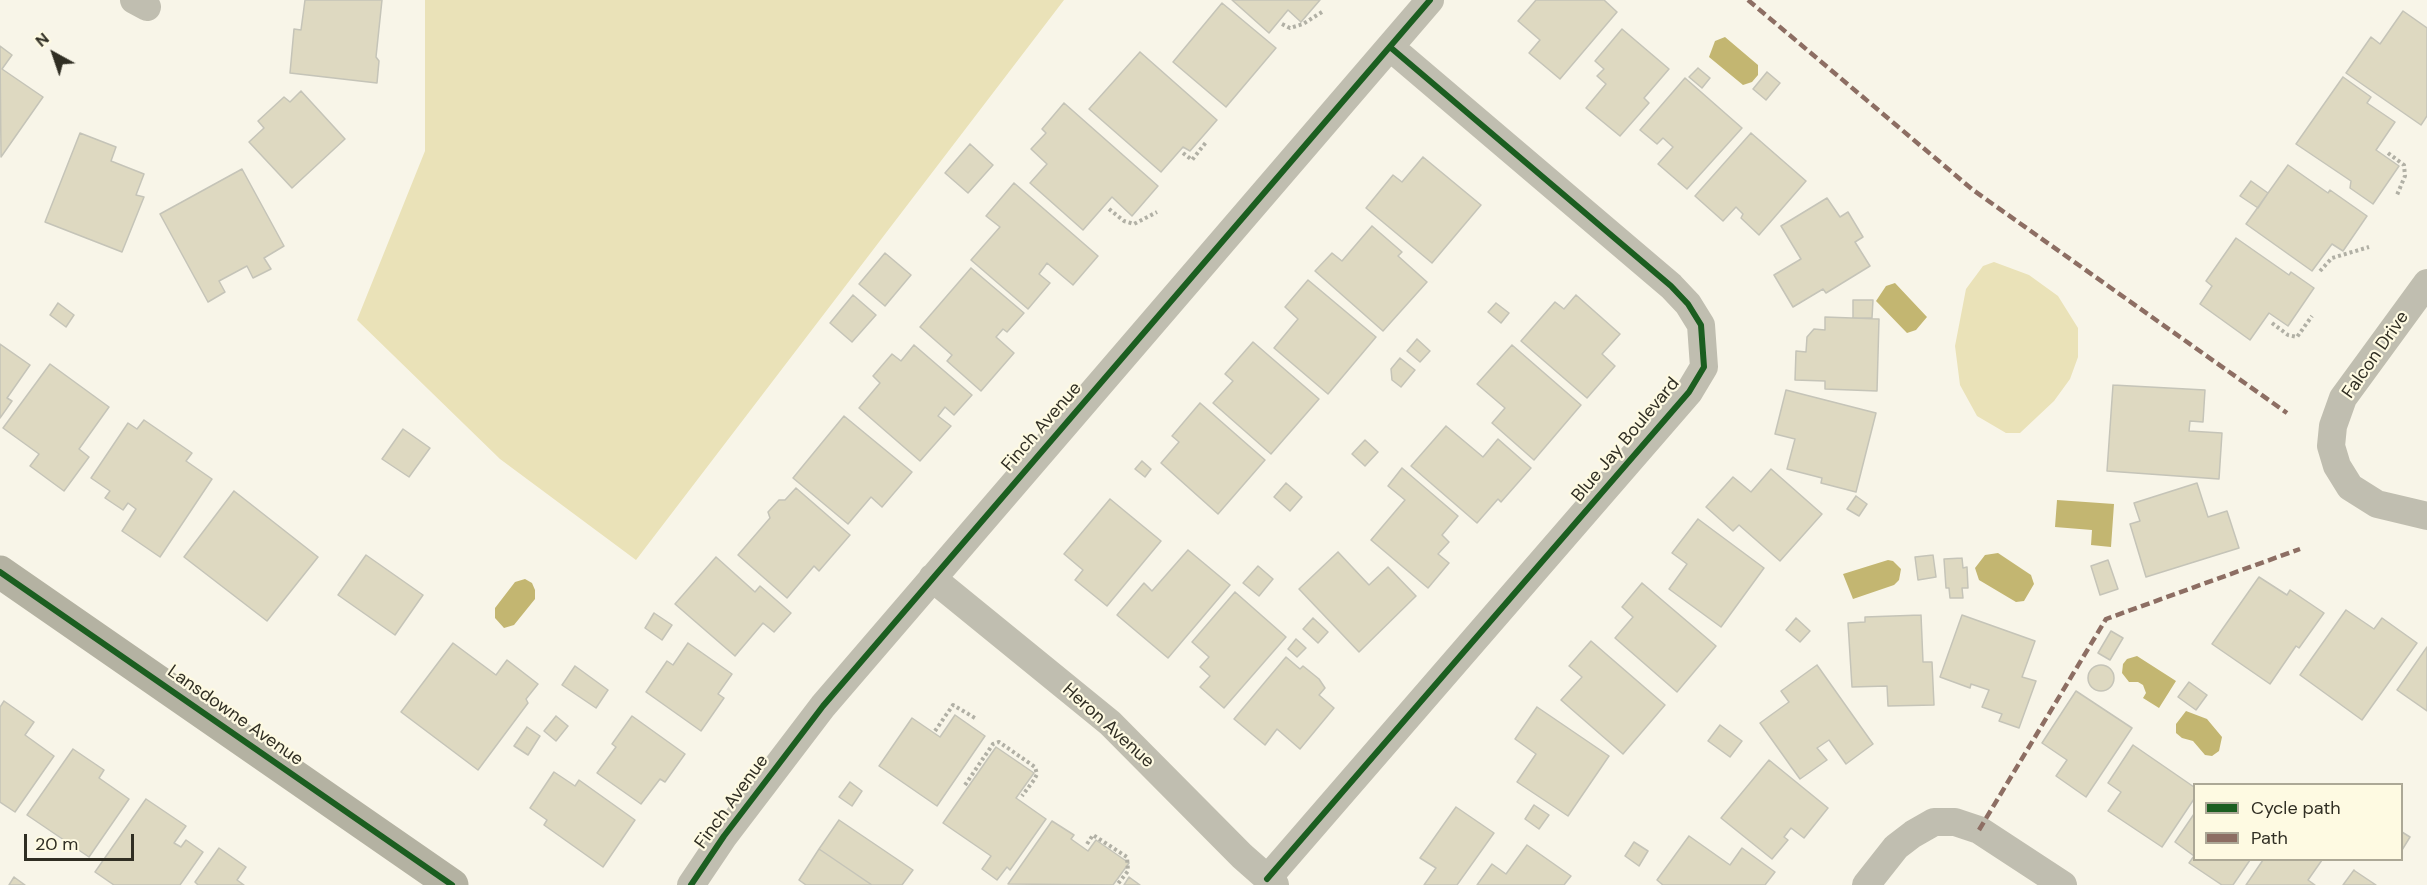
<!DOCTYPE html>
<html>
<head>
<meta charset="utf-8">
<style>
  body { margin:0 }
  #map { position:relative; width:2427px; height:885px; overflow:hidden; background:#f8f5e8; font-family:"DM Sans",sans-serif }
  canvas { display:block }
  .legend { position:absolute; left:2193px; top:783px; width:210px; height:78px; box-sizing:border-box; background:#fefae2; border:2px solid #aca896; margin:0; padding:8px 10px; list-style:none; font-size:18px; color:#302e23 }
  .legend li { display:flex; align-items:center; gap:12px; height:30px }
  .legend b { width:30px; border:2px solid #aca896 }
  .north { position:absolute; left:24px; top:24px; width:60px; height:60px; -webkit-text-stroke:4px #fefae2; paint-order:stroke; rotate:320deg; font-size:16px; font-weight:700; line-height:24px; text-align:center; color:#302e23 }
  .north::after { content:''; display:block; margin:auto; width:21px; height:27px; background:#302e23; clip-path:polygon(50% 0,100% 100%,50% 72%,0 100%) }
  .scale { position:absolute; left:24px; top:834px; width:110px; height:27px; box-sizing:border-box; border:3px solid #302e23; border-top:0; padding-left:8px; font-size:18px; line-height:21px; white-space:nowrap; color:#302e23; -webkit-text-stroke:4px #fefae2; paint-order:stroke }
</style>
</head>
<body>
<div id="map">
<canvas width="2427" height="885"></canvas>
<ul class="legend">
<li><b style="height:8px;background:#1b5e20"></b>Cycle path</li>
<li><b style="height:8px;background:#8d6e63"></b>Path</li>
</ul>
<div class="north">N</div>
<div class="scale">20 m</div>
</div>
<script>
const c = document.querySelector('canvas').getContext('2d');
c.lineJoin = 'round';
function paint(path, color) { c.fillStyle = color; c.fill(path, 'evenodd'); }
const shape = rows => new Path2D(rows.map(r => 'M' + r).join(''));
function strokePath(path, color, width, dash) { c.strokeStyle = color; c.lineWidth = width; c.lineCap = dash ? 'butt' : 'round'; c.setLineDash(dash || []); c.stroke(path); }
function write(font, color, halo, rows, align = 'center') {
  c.font = font + ' "DM Sans",sans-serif'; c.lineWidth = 4.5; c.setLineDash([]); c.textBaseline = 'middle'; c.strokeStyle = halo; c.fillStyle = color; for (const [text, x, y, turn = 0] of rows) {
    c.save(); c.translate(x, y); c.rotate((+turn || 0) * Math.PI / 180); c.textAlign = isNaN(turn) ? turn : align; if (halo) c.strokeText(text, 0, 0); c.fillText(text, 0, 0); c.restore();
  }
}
const green = shape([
  [425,0,1064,0,636,560,500,459,357,320,425,151],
  [1994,262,2029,275,2058,296,2078,328,2078,357,2070,379,2054,401,2020,433,2006,433,1977,416,1960,385,1955,346,1966,289,1983,266]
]);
const water = shape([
  [1725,37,1758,65,1758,75,1752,82,1743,85,1709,57,1715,41],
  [1895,283,1927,317,1916,330,1907,333,1876,301,1886,286],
  [2057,500,2114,504,2111,547,2091,545,2092,530,2055,527],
  [1998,553,2031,575,2034,584,2024,601,2016,602,1979,580,1975,568,1985,555],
  [1888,560,1893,561,1901,569,1899,580,1894,585,1853,599,1843,574],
  [525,579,532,583,535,590,535,599,514,625,504,628,495,618,495,608,515,582],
  [2137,656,2176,681,2159,708,2143,698,2146,693,2143,685,2138,682,2129,682,2122,673,2123,664,2127,659],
  [2186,711,2207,719,2222,737,2219,751,2212,756,2205,755,2193,741,2182,738,2176,733,2176,724]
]);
const building = shape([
  [305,0,382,0,376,57,379,61,377,83,290,73,294,29,301,30,305,0],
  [1232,0,1320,0,1301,22,1288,10,1269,33,1232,0],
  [1536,0,1604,0,1617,12,1560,79,1529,53,1540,40,1518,21,1536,0],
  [1222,3,1276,48,1226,107,1173,62,1222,3],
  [2403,11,2427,28,2427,116,2421,125,2346,73,2371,37,2380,44,2403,11],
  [1622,29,1669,69,1644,98,1649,103,1620,136,1586,108,1606,84,1597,76,1604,69,1595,61,1622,29],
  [0,46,12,55,2,69,43,97,1,157,0,46],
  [1140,52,1217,120,1190,151,1183,147,1161,172,1089,109,1140,52],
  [1698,68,1710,78,1702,88,1689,77,1698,68],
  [1767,72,1780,83,1766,100,1753,89,1767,72],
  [2343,77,2371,97,2367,103,2395,122,2376,150,2399,166,2373,204,2350,188,2351,181,2296,144,2343,77],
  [1685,78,1742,128,1687,189,1658,164,1673,147,1663,138,1657,144,1640,130,1685,78],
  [301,91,345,139,292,188,249,142,264,128,258,121,284,97,290,102,301,91],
  [1064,103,1158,186,1132,216,1112,197,1083,230,1030,183,1047,164,1031,149,1046,133,1042,129,1064,103],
  [80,133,116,147,111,161,144,174,136,195,144,197,122,252,45,222,80,133],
  [1751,133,1806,181,1759,235,1741,218,1743,214,1736,207,1723,221,1695,196,1751,133],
  [970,144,993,165,968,193,945,173,970,144],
  [1423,157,1481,205,1432,263,1366,208,1393,175,1402,182,1423,157],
  [2288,165,2328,193,2330,190,2367,216,2343,251,2332,244,2312,271,2246,224,2288,165],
  [242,169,284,246,264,258,271,269,253,278,247,266,219,281,225,292,208,302,160,214,242,169],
  [2251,181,2268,193,2258,208,2240,196,2251,181],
  [1014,183,1098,256,1073,285,1047,263,1039,274,1050,283,1028,309,971,260,1000,227,986,216,1014,183],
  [1827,198,1840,217,1848,212,1863,237,1855,242,1870,266,1826,293,1823,289,1793,307,1774,275,1801,259,1781,226,1827,198],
  [1372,226,1402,252,1398,256,1427,282,1383,331,1315,271,1332,253,1342,261,1372,226],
  [2236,238,2289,275,2291,272,2314,288,2288,326,2269,313,2250,340,2200,304,2212,286,2206,281,2236,238],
  [885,253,911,275,885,306,859,284,885,253],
  [971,268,1024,313,1007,332,1003,329,996,337,1014,353,981,391,947,361,952,355,920,327,971,268],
  [1308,280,1376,337,1328,394,1274,348,1298,319,1285,307,1308,280],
  [853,295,876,315,852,342,830,323,853,295],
  [1576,295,1620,334,1602,354,1615,366,1587,398,1521,341,1555,302,1564,309,1576,295],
  [1853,300,1873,300,1872,318,1853,318,1853,300],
  [58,303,74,315,66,327,50,315,58,303],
  [1496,303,1509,313,1501,323,1488,312,1496,303],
  [1825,317,1879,319,1877,391,1825,389,1825,381,1795,380,1796,351,1806,352,1807,337,1814,329,1825,330,1825,317],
  [1417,339,1430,351,1420,362,1407,351,1417,339],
  [1253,342,1319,399,1271,454,1213,403,1233,381,1225,374,1253,342],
  [0,344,30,365,7,398,12,401,0,418,0,344],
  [914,345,972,395,954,415,945,407,938,416,951,426,920,461,859,408,880,383,873,376,892,354,901,361,914,345],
  [1512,345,1581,405,1534,460,1492,423,1505,408,1477,384,1512,345],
  [1400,358,1415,370,1401,387,1392,380,1391,369,1400,358],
  [50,364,109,407,79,449,89,457,64,491,30,466,39,454,3,428,50,364],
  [2113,385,2205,390,2203,422,2190,421,2189,431,2222,433,2219,479,2107,471,2113,385],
  [1786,390,1876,413,1856,492,1821,483,1822,478,1787,469,1795,439,1775,434,1786,390],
  [1200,403,1265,460,1218,514,1161,463,1179,442,1172,436,1200,403],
  [844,416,912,472,882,507,871,497,848,524,793,478,844,416],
  [144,420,192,453,186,461,212,479,160,557,122,531,136,509,128,503,123,510,105,498,110,491,91,478,128,423,137,429,144,420],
  [1446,426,1483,457,1498,439,1531,468,1501,502,1498,499,1477,523,1411,466,1446,426],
  [403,429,430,448,409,477,382,459,403,429],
  [1365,440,1378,452,1365,466,1352,454,1365,440],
  [1142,461,1151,469,1145,477,1135,469,1142,461],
  [1402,468,1458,516,1442,535,1449,542,1438,554,1449,563,1428,588,1371,540,1405,500,1388,486,1402,468],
  [1771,469,1822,514,1780,561,1739,525,1733,531,1706,507,1733,477,1751,492,1771,469],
  [1286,483,1302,497,1290,511,1274,497,1286,483],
  [2197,483,2208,517,2227,511,2239,548,2146,577,2130,524,2140,521,2134,503,2197,483],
  [796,488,850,535,819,571,814,566,787,598,738,555,770,518,768,512,779,500,785,500,796,488],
  [234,491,318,557,267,621,184,557,234,491],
  [1856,496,1867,504,1859,516,1847,509,1856,496],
  [1110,499,1161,541,1107,606,1075,580,1083,570,1064,554,1110,499],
  [1698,519,1764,568,1721,627,1669,589,1687,564,1672,553,1698,519],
  [1188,550,1230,585,1168,658,1117,615,1144,583,1152,591,1188,550],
  [1338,552,1369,585,1388,567,1416,596,1359,652,1299,589,1338,552],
  [366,555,423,595,395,635,338,595,366,555],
  [1933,555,1936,577,1918,580,1915,557,1933,555],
  [716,557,755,592,760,586,791,613,774,632,763,623,735,656,675,604,716,557],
  [1962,558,1963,568,1967,567,1968,588,1962,588,1963,598,1950,598,1949,588,1946,588,1944,559,1962,558],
  [2108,560,2118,589,2100,595,2091,566,2108,560],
  [1258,566,1273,579,1259,596,1243,583,1258,566],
  [2259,577,2287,595,2290,590,2324,613,2299,648,2296,646,2270,684,2212,644,2259,577],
  [1642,583,1716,646,1677,692,1615,638,1633,617,1622,607,1642,583],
  [1235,592,1286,637,1224,708,1200,687,1210,676,1200,667,1209,657,1192,642,1235,592],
  [2346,610,2374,629,2382,618,2417,643,2362,720,2300,675,2346,610],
  [654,613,672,625,662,640,645,628,654,613],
  [1921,615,1923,662,1932,662,1934,705,1888,706,1887,686,1852,687,1848,623,1865,622,1865,617,1921,615],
  [1962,615,2035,641,2022,677,2036,681,2019,728,1999,721,2002,714,1982,707,1989,690,1971,684,1970,688,1940,677,1962,615],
  [1313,618,1328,632,1318,643,1303,629,1313,618],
  [1796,618,1810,631,1800,642,1786,630,1796,618],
  [2111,631,2123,638,2110,660,2098,653,2111,631],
  [1296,639,1306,648,1297,657,1288,649,1296,639],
  [1591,641,1665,705,1623,754,1561,700,1582,677,1569,666,1591,641],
  [453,643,496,675,507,660,538,684,526,699,528,703,478,770,401,712,453,643],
  [688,643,732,674,718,694,724,698,701,731,646,692,667,661,673,665,688,643],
  [2427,647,2427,711,2397,690,2427,647],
  [1286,657,1300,669,1303,666,1319,679,1325,688,1319,695,1334,708,1300,749,1277,729,1265,745,1234,719,1286,657],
  '2088 678a13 13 0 1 1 26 0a13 13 0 1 1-26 0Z',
  [1817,665,1873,744,1846,764,1829,740,1817,748,1827,760,1800,779,1760,723,1789,702,1781,691,1817,665],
  [575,666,608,690,596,708,562,685,575,666],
  [2189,682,2207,695,2196,710,2178,697,2189,682],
  [2076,691,2132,728,2086,797,2056,776,2067,760,2042,743,2076,691],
  [4,701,34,722,25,735,54,756,15,812,0,802,0,707,4,701],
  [1537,707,1609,756,1568,816,1517,782,1536,754,1515,739,1537,707],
  [955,715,985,736,937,806,879,766,912,718,940,737,955,715],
  [556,716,568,726,556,741,544,731,556,716],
  [632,716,685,754,665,782,660,779,641,804,597,773,616,747,612,744,632,716],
  [1720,725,1742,741,1730,757,1708,741,1720,725],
  [527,727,540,736,528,755,514,746,527,727],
  [2133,745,2194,787,2194,799,2162,847,2108,811,2121,792,2108,783,2133,745],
  [996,747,1034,773,1016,798,1046,819,1010,870,1007,867,997,880,982,869,991,856,943,823,996,747],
  [73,749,104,770,99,778,129,799,89,857,27,815,73,749],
  [1769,760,1828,808,1804,838,1791,828,1784,837,1788,840,1772,859,1721,818,1769,760],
  [554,772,575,786,579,780,635,820,603,867,544,825,547,820,530,808,554,772],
  [850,782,862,791,852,806,839,797,850,782],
  [146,799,186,826,174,843,181,847,186,840,203,852,180,885,114,885,95,872,146,799],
  [1534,805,1549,815,1539,829,1525,819,1534,805],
  [1456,807,1494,833,1457,885,1424,885,1436,868,1420,858,1456,807],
  [2194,814,2194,860,2250,860,2233,885,2222,885,2189,863,2194,856,2175,842,2194,814],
  [839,820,913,870,902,885,872,885,819,849,839,820],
  [1052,821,1074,835,1071,839,1088,851,1096,840,1129,863,1113,885,1008,884,1052,821],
  [2402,832,2410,837,2402,850,2402,832],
  [1689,836,1730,865,1742,848,1775,872,1765,885,1663,885,1657,880,1689,836],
  [1634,842,1648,851,1639,866,1625,856,1634,842],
  [1527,845,1571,876,1564,885,1477,885,1492,864,1506,874,1527,845],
  [219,848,246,867,237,880,244,885,198,885,195,882,219,848],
  [819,849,872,885,806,885,799,880,819,849],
  [2263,860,2322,860,2308,880,2315,885,2246,885,2263,860],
  [2354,870,2355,871,2376,885,2343,885,2354,870],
  [14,877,25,885,9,885,14,877],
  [1129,877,1140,885,1124,885,1129,877]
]);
const path = shape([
  [1282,24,1290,28,1303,24,1322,12],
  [1183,153,1192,160,1207,141],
  [2388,153,2404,165,2405,176,2397,195],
  [1109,209,1124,221,1134,224,1157,212],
  [2320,271,2332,258,2369,247],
  [2272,323,2288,335,2297,337,2312,316],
  [935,731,953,705,975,718],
  [965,785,993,744,999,742,1035,767,1037,774,1034,780,1022,796],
  [1087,844,1093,835,1127,857,1128,871,1117,885]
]);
const minor = shape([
  [134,0,147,7],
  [2427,283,2343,398,2333,426,2331,446,2337,466,2350,487,2377,504,2427,516],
  [932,578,1110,723,1242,856,1275,885],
  [1267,879,1689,392,1704,367,1701,325,1688,304,1671,286,1390,47],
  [691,885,724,836,823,706,1430,0],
  [1866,885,1896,847,1913,834,1934,822,1955,822,1979,830,2063,885]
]);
const secondary = shape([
  [0,572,452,885]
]);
const quiet = shape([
  [1748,0,1973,190,2287,413],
  [1979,830,2106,619,2300,549]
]);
const cycleway = shape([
  [0,572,452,885],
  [1267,879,1689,392,1704,367,1701,325,1688,304,1671,286,1390,47],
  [691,885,724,836,823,706,1430,0]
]);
const streetNames = [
  ["Falcon Drive",2376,355,-55],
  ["Finch Avenue",1042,427,-49],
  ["Blue Jay Boulevard",1626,440,-50],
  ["Lansdowne Avenue",235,716,35],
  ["Heron Avenue",1108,726,42],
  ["Finch Avenue",732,802,-54]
];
paint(green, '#eae2b8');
paint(water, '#c3b671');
paint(building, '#ded9c1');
strokePath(building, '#c5c4b8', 1.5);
strokePath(path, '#b1b0a5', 4, [3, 3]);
strokePath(minor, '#c0beb0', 28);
strokePath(secondary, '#b4b2a2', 33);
strokePath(quiet, '#8d6e63', 4.5, [9, 4.5]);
strokePath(cycleway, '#1b5e20', 6);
write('18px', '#302e23', '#fefae2', streetNames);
</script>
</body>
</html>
